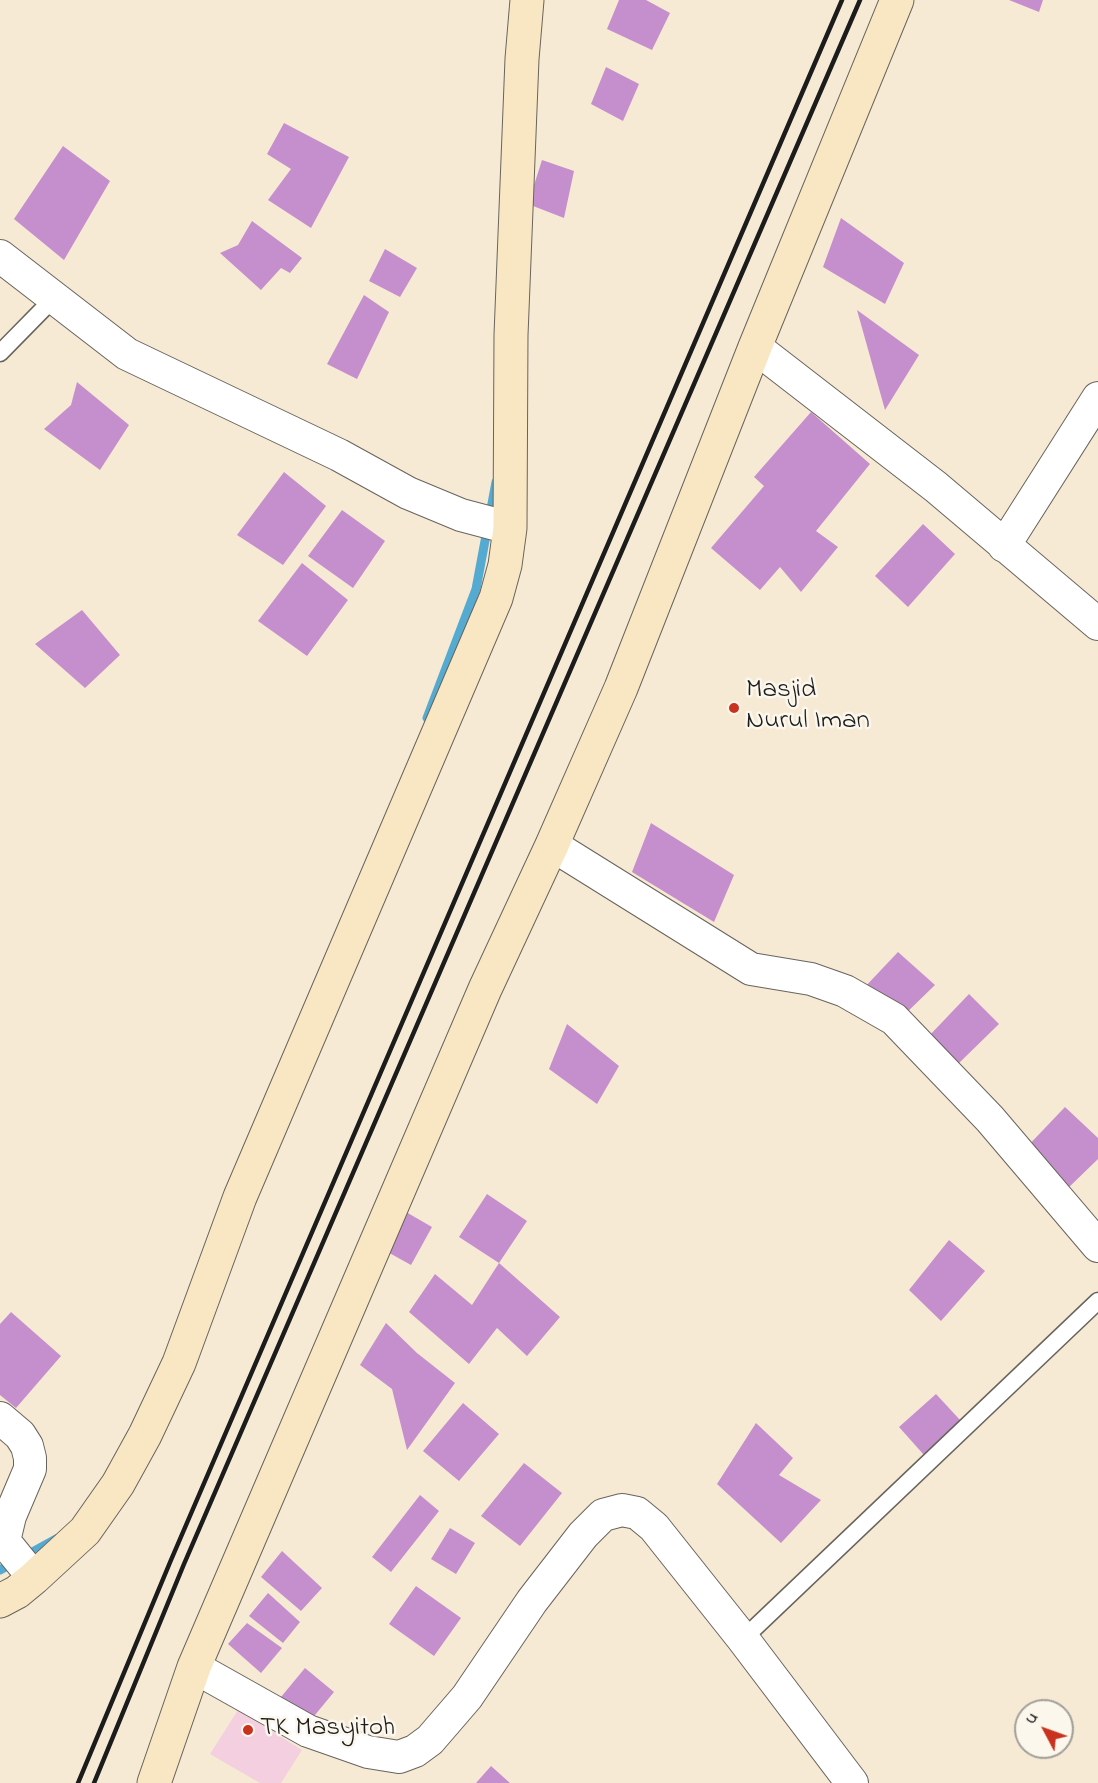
<!DOCTYPE html>
<html>
<head>
<meta charset="utf-8">
<style>
  body { margin:0 }
  #map { position:relative; width:1098px; height:1783px; overflow:hidden; background:#f6ead5; font-family:"Indie Flower",sans-serif }
  canvas { display:block }
  .north { position:absolute; left:1014px; top:1699px; width:60px; height:60px; box-sizing:border-box; background:#fbf7ec; border:2px solid #a29f99; border-radius:50%; rotate:311deg; font-size:16px; font-weight:700; line-height:24px; text-align:center; color:#1c1c1c }
  .north::after { content:''; display:block; margin:auto; width:21px; height:27px; background:#c8321e; clip-path:polygon(50% 0,100% 100%,50% 72%,0 100%) }
</style>
</head>
<body>
<div id="map">
<canvas width="1098" height="1783"></canvas>
<div class="north">U</div>
</div>
<script>
const c = document.querySelector('canvas').getContext('2d');
c.lineJoin = 'round';
function paint(path, color) { c.fillStyle = color; c.fill(path, 'evenodd'); }
const shape = rows => new Path2D(rows.map(r => 'M' + r).join(''));
function strokePath(path, color, width, dash) { c.strokeStyle = color; c.lineWidth = width; c.lineCap = dash ? 'butt' : 'round'; c.setLineDash(dash || []); c.stroke(path); }
function write(font, color, halo, rows, align = 'center') {
  c.font = font + ' "Indie Flower",sans-serif'; c.lineWidth = 5; c.setLineDash([]); c.textBaseline = 'middle'; c.strokeStyle = halo; c.fillStyle = color; for (const [text, x, y, turn = 0] of rows) {
    c.save(); c.translate(x, y); c.rotate((+turn || 0) * Math.PI / 180); c.textAlign = isNaN(turn) ? turn : align; if (halo) c.strokeText(text, 0, 0); c.fillText(text, 0, 0); c.restore();
  }
}
const built = shape([
  [238,1710,302,1750,281,1783,260,1783,210,1754]
]);
const stream = shape([
  [427,718,476,589,496,482],
  [0,1570,58,1538]
]);
const building = shape([
  [619,0,646,0,670,13,652,50,607,29],
  [1009,0,1043,0,1039,12],
  [606,67,639,84,623,121,591,104],
  [284,123,349,157,311,228,268,200,291,169,267,154],
  [63,146,110,181,64,260,14,219],
  [542,160,574,171,564,218,528,204],
  [841,218,904,263,885,304,823,267],
  [252,221,302,258,290,273,281,268,261,290,220,253,238,245],
  [385,249,417,268,400,297,369,281],
  [364,295,389,312,357,379,327,364],
  [857,310,919,355,885,410],
  [77,382,129,425,100,470,44,429,71,405],
  [811,412,870,464,816,531,838,547,801,592,780,567,760,590,711,548,764,486,754,477],
  [284,472,326,506,283,565,237,535],
  [342,510,385,541,353,588,308,556],
  [923,524,955,554,908,607,875,576],
  [302,563,348,600,307,656,258,621],
  [82,610,120,655,85,688,35,644],
  [651,823,734,875,714,922,632,872],
  [898,952,935,985,900,1019,863,989],
  [969,994,999,1024,957,1065,928,1037],
  [567,1024,619,1066,597,1104,549,1069],
  [1065,1107,1098,1138,1098,1159,1064,1192,1024,1150],
  [487,1194,527,1221,499,1263,560,1317,527,1356,497,1328,469,1364,409,1312,435,1274,472,1305,499,1263,459,1237],
  [406,1212,432,1227,411,1265,384,1250],
  [949,1240,985,1271,941,1321,909,1290],
  [11,1312,61,1356,16,1408,0,1395,0,1324],
  [386,1323,417,1353,455,1383,407,1450,392,1389,360,1365],
  [936,1394,961,1421,924,1455,899,1427],
  [463,1403,499,1434,459,1481,423,1451],
  [756,1423,793,1458,779,1475,821,1500,781,1543,717,1484],
  [524,1463,562,1493,520,1546,481,1516],
  [420,1495,439,1511,391,1572,372,1557],
  [450,1528,475,1543,456,1574,431,1559],
  [282,1551,322,1588,301,1611,261,1577],
  [416,1586,461,1618,434,1656,389,1624],
  [268,1593,300,1622,283,1643,249,1616],
  [247,1623,282,1648,261,1673,228,1644],
  [305,1668,334,1692,310,1721,281,1697],
  [491,1766,510,1783,476,1783]
]);
const lane = shape([
  [0,353,54,298],
  [743,1639,1098,1301]
]);
const street = shape([
  [0,256,127,354,339,455,408,493,461,515,510,528],
  [755,347,936,487,1098,624],
  [1004,546,1098,398],
  [552,845,751,969,811,979,845,991,894,1019,990,1119,1098,1246],
  [0,1418,20,1435,27,1446,30,1458,30,1469,10,1516,4,1541,34,1578],
  [194,1667,308,1731,368,1752,399,1757,415,1751,430,1740,467,1697,532,1601,583,1535,603,1515,622,1510,637,1513,654,1527,743,1639,852,1783]
]);
const secondary = shape([
  [0,1601,17,1592,34,1578,85,1531,118,1484,145,1435,179,1363,240,1197,496,598,505,565,510,528,511,335,522,59,527,0],
  [154,1783,194,1667,485,989,552,845,621,688,755,347,897,0]
]);
const rail = shape([
  [78,1783,171,1560,842,0],
  [94,1783,184,1564,860,0]
]);
const markers = [
  [734,708,6,"#c8321e"],
  [248,1730,6,"#c8321e"]
];
const poiNames = [
  ["Masjid",746,692],
  ["Nurul Iman",746,723],
  ["TK Masyitoh",260,1730]
];
paint(built, '#f3cfe0');
strokePath(stream, '#54aad0', 9);
paint(building, '#c58fcd');
strokePath(lane, '#68645d', 19);
strokePath(street, '#68645d', 34);
strokePath(secondary, '#68645d', 35);
strokePath(lane, '#fff', 16);
strokePath(street, '#fff', 32);
strokePath(secondary, '#f9e7c3', 33);
strokePath(rail, '#1c1c1c', 4.5);
for (const [x, y, r, color] of markers) { const dot = new Path2D(); dot.arc(x, y, r, 0, 2 * Math.PI); c.fillStyle = color; c.fill(dot); strokePath(dot, '#fbf7ec', 2); }
write('27px', '#1c1c1c', '#fbf7ec', poiNames, 'left');
</script>
</body>
</html>
